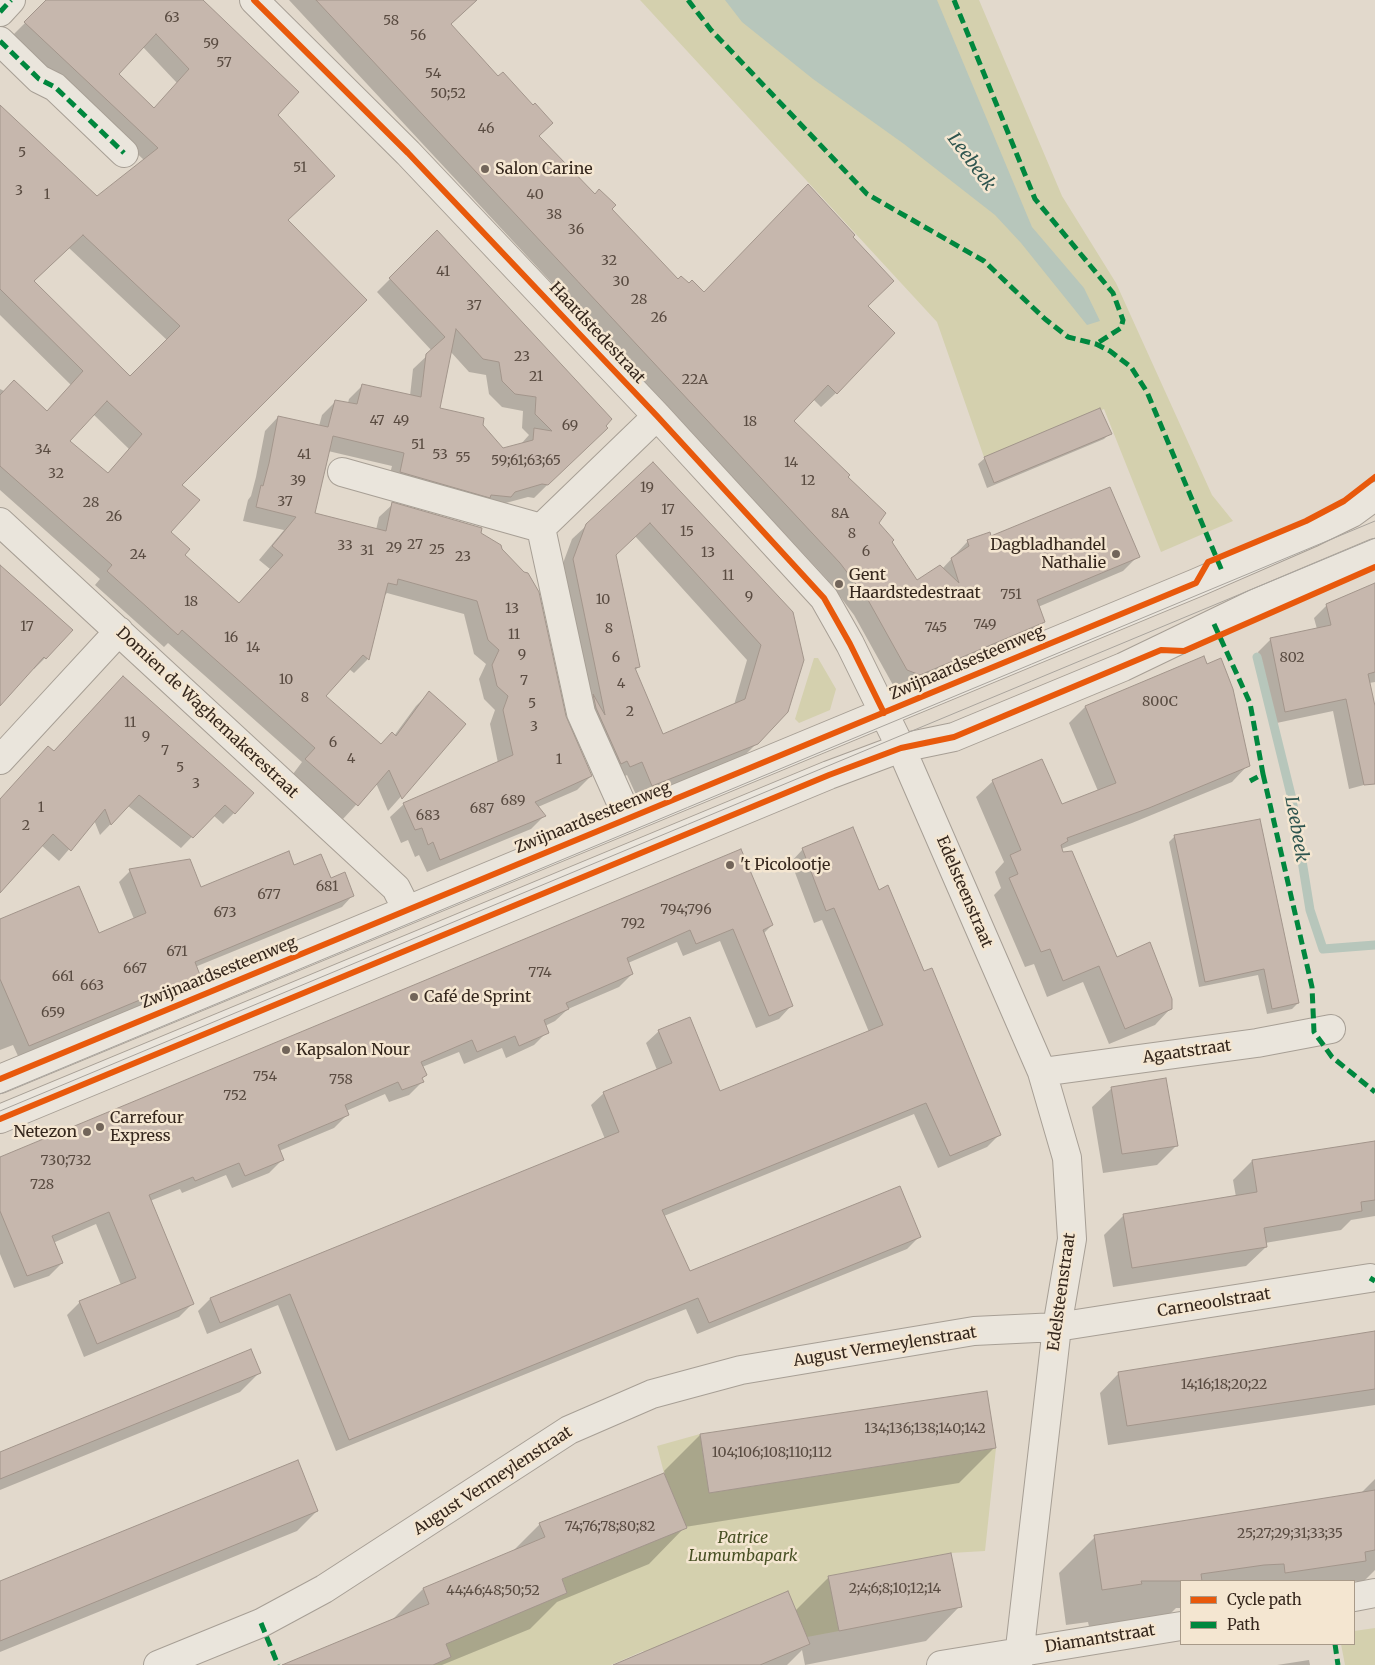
<!DOCTYPE html>
<html>
<head>
<meta charset="utf-8">
<style>
  body { margin:0 }
  #map { position:relative; width:1375px; height:1665px; overflow:hidden; background:#e2d9cc; font-family:Merriweather,serif }
  canvas { display:block }
  .legend { position:absolute; left:1180px; top:1580px; width:175px; height:65px; box-sizing:border-box; background:#f4e6d1; border:1px solid #a89a89; margin:0; padding:6px 9px; list-style:none; font-size:15px; color:#35271d }
  .legend li { display:flex; align-items:center; gap:10px; height:25px }
  .legend b { width:25px; border:1px solid #a89a89 }
</style>
</head>
<body>
<div id="map">
<canvas width="1375" height="1665"></canvas>
<ul class="legend">
<li><b style="height:6px;background:#e8590c"></b>Cycle path</li>
<li><b style="height:6px;background:#00873e"></b>Path</li>
</ul>
</div>
<script>
const c = document.querySelector('canvas').getContext('2d');
c.lineJoin = 'round';
function paint(path, color) { c.fillStyle = color; c.fill(path, 'evenodd'); }
const shape = rows => new Path2D(rows.map(r => 'M' + r).join(''));
function strokePath(path, color, width, dash) { c.strokeStyle = color; c.lineWidth = width; c.lineCap = dash ? 'butt' : 'round'; c.setLineDash(dash || []); c.stroke(path); }
function write(font, color, halo, rows, align = 'center') {
  c.font = font + ' Merriweather,serif'; c.lineWidth = 5; c.setLineDash([]); c.textBaseline = 'middle'; c.strokeStyle = halo; c.fillStyle = color; for (const [text, x, y, turn = 0] of rows) {
    c.save(); c.translate(x, y); c.rotate((+turn || 0) * Math.PI / 180); c.textAlign = isNaN(turn) ? turn : align; if (halo) c.strokeText(text, 0, 0); c.fillText(text, 0, 0); c.restore();
  }
}
const green = shape([
  [640,0,979,0,1062,196,1116,283,1212,495,1233,521,1161,552,1104,409,985,460,937,322],
  [814,658,818,658,836,689,830,710,799,723,795,719],
  [700,1434,709,1493,996,1448,985,1551,951,1553,829,1576,839,1631,807,1637,788,1592,674,1639,649,1665,643,1651,611,1665,433,1665,451,1657,445,1643,567,1593,562,1579,686,1528,664,1473,657,1446],
  [1375,1628,1375,1665,1345,1665,1341,1644,1354,1644,1354,1631]
]);
const water = shape([
  [725,0,937,0,1032,227,1084,288,1100,321,1087,325,1021,243,995,215,904,144,813,79,742,22]
]);
const shadow = shape([
  [78,0,202,0,276,115,287,220,180,485,169,532,184,555,238,604,270,569,259,560,284,530,243,521,248,500,251,496,256,477,265,431,278,417,319,426,322,415,336,401,348,403,349,399,363,385,410,396,413,369,432,351,377,292,437,232,606,427,534,498,528,497,502,504,387,485,392,466,328,451,313,514,376,530,379,517,393,504,480,534,591,776,577,790,538,807,544,816,531,829,427,872,419,855,415,857,408,840,401,843,390,817,404,804,498,763,490,724,495,710,484,699,479,679,486,664,474,654,464,614,387,593,383,597,367,660,354,673,349,669,325,696,380,745,394,736,416,706,429,693,465,725,388,811,376,783,343,819,293,774,302,762,168,643,164,647,95,585,100,579,0,490,0,389,46,412,71,385,0,315,0,116,97,198,144,160,12,36,44,4],
  [143,47,177,83,154,109,117,74],
  [69,248,167,340,130,378,33,282],
  [450,351,469,372,486,375,489,394,502,407,523,411,522,428,529,435,521,444,502,449,481,425,438,409],
  [93,414,129,449,107,474,68,441],
  [289,0,477,0,450,25,537,137,678,281,703,294,852,237,867,306,836,393,821,407,813,399,792,421,846,477,917,582,942,569,968,541,990,537,1138,556,1123,571,1038,607,1044,622,1029,637,905,689,893,685,854,615,826,578],
  [1110,433,1104,439,987,488,978,464,985,458],
  [653,464,792,613,757,743,742,758,638,799,627,775,616,781,606,777,559,574,572,539],
  [635,536,747,660,734,705,663,735,634,671,639,667,615,555],
  [0,566,45,658,34,669,33,668,0,704],
  [1375,585,1375,682,1369,683,1375,712,1375,782,1349,789,1333,711,1272,724,1258,652,1271,639,1317,629,1314,618,1327,605],
  [1203,658,1248,765,1232,782,1132,823,1061,849,1116,958,1171,1008,1155,1025,1109,1044,1083,982,1047,997,1034,964,1025,967,994,895,1001,888,995,872,1004,862,976,797,992,782,1042,761,1061,805,1098,791,1069,723,1085,707],
  [112,688,234,813,223,824,213,815,181,848,128,806,100,835,94,820,59,861,41,845,0,891,0,799,53,752],
  [1175,836,1298,1003,1292,1009,1267,1014,1258,975,1199,987,1169,842],
  [803,849,878,891,924,973,999,1135,987,1147,938,1168,914,1114,664,1216,690,1272,919,1237,907,1249,697,1334,686,1309,336,1451,278,1305,207,1334,198,1311,210,1299,605,1139,591,1105,604,1093,657,1070,646,1043,659,1031,720,1092,869,1032,822,920,814,923,791,862],
  [740,851,772,925,763,934,791,1006,779,1019,756,1028,720,941,683,956,677,942,628,963,632,974,619,987,568,1009,555,1021,545,1026,547,1032,534,1045,506,1058,502,1048,464,1064,459,1052,422,1067,425,1075,421,1079,422,1082,409,1095,389,1102,385,1094,346,1111,347,1115,334,1128,279,1151,282,1160,269,1173,232,1188,226,1175,182,1193,180,1189,150,1201,192,1304,179,1317,84,1357,67,1315,80,1302,121,1285,96,1224,53,1243,62,1263,49,1276,14,1288,0,1254,0,1158],
  [293,866,331,880,353,895,342,907,195,967,199,975,187,986,18,1056,13,1045,0,1050,0,920,99,935,134,919,119,882,130,871,200,889],
  [1112,1088,1176,1146,1157,1165,1103,1173,1092,1107],
  [1375,1142,1375,1216,1351,1220,1341,1230,1265,1243,1266,1247,1246,1266,1113,1287,1104,1235,1124,1215,1236,1197,1233,1180,1252,1161],
  [1375,1333,1375,1405,1108,1445,1100,1393,1119,1373],
  [259,1373,240,1392,0,1490,0,1453],
  [700,1435,995,1447,959,1483,685,1527,649,1564,557,1602,530,1629,442,1665,299,1665,390,1622,423,1589,511,1553,540,1524,665,1474,664,1471],
  [1375,1479,1375,1570,1364,1581,1181,1581,1181,1608,1176,1608,1165,1619,1090,1631,1088,1622,1066,1625,1059,1573,1095,1537,1360,1494],
  [317,1511,297,1531,0,1652,0,1582],
  [829,1577,960,1606,926,1641,805,1665,802,1650,787,1665,615,1665,795,1611],
  [1309,1660,1310,1665,1277,1665]
]);
const stream = shape([
  [1257,657,1292,799,1310,910,1323,949,1375,945]
]);
const building = shape([
  [46,0,203,0,299,92,278,115,335,176,288,220,367,300,182,485,200,500,171,532,190,549,185,555,239,603,283,555,272,546,296,517,256,507,261,485,263,486,269,463,278,416,328,427,335,400,357,404,362,384,421,397,426,354,445,337,389,278,437,230,612,419,606,426,608,428,548,485,542,484,515,492,511,497,491,495,490,498,400,472,404,453,333,436,315,513,386,531,392,502,482,528,481,533,501,545,502,549,524,572,528,573,539,592,566,716,592,776,535,802,546,816,440,860,433,842,428,845,422,828,415,830,403,803,513,755,503,710,508,696,497,686,492,665,499,650,488,640,477,601,398,579,397,585,388,583,369,660,363,655,326,696,381,744,392,732,396,736,429,691,466,724,402,799,389,770,358,806,305,759,315,748,182,630,178,635,107,571,112,565,0,466,0,395,14,380,47,411,83,371,0,289,0,105,97,196,158,148,24,22,46,0],
  [156,34,189,69,154,108,119,74,156,34],
  [83,235,180,326,130,376,34,281,83,235],
  [456,329,483,359,499,362,502,381,515,394,536,397,535,414,552,431,534,428,533,440,503,448,483,425,484,418,440,408,456,329],
  [107,401,142,434,108,473,70,441,107,401],
  [316,0,477,0,451,24,498,76,503,72,533,105,535,103,553,123,539,136,595,194,599,189,616,205,612,209,678,279,681,276,689,283,692,280,704,292,808,184,855,235,853,237,894,281,868,306,895,333,837,394,828,385,794,421,850,475,848,477,886,513,879,523,894,540,892,542,917,580,940,565,959,583,951,558,969,546,967,540,990,532,991,536,1110,487,1140,557,1037,600,1045,622,920,675,907,670,868,600,840,563,316,0],
  [1100,408,1112,434,994,483,984,457,1100,408],
  [653,462,793,612,804,660,788,712,758,744,652,786,642,762,630,767,627,761,621,764,596,708,593,694,605,715,573,559,586,524,653,462],
  [650,523,761,645,745,699,663,734,635,668,640,667,616,555,650,523],
  [0,565,73,630,46,659,44,657,0,706,0,565],
  [1375,583,1375,672,1368,674,1375,706,1375,784,1364,785,1346,699,1285,712,1270,638,1331,625,1326,604,1375,583],
  [1204,656,1207,664,1221,658,1233,689,1250,766,1149,808,1067,838,1068,841,1061,845,1063,852,1072,851,1117,957,1150,942,1172,999,1172,1009,1125,1029,1099,966,1063,981,1050,949,1041,952,1009,878,1018,874,1010,855,1021,850,992,780,1042,759,1062,804,1116,783,1085,706,1204,656],
  [123,676,254,793,235,814,225,805,193,838,139,795,111,825,105,809,71,851,53,834,0,893,0,799,48,746,54,751,123,676],
  [1260,819,1299,1003,1272,1009,1264,969,1205,982,1174,835,1260,819],
  [853,827,879,890,888,885,924,971,932,968,1001,1135,950,1156,926,1103,662,1210,690,1271,900,1186,921,1237,709,1323,698,1298,349,1440,290,1294,220,1323,210,1298,619,1132,603,1092,672,1063,658,1030,690,1017,720,1091,883,1025,834,908,826,911,802,848,853,827],
  [741,849,773,925,763,930,793,1006,769,1016,733,929,696,944,690,930,627,958,633,974,566,1003,569,1009,544,1020,549,1033,519,1046,515,1036,477,1052,472,1040,421,1062,427,1075,422,1078,424,1082,402,1090,398,1082,345,1105,349,1115,278,1145,284,1160,245,1176,239,1163,195,1181,193,1177,149,1195,194,1304,97,1344,79,1301,136,1278,109,1212,52,1236,63,1263,27,1276,0,1211,0,1157,741,849],
  [289,851,294,865,321,854,331,878,345,872,354,896,195,962,200,975,29,1046,0,979,0,919,79,886,99,933,146,913,129,869,190,859,201,887,289,851],
  [1166,1078,1178,1146,1122,1154,1111,1087,1166,1078],
  [1375,1141,1375,1200,1361,1202,1362,1211,1264,1228,1267,1247,1132,1268,1123,1214,1257,1192,1252,1160,1375,1141],
  [1375,1331,1375,1389,1127,1426,1118,1372,1375,1331],
  [251,1349,261,1373,0,1479,0,1452,251,1349],
  [987,1391,996,1448,709,1493,700,1434,987,1391],
  [298,1460,318,1511,0,1641,0,1581,298,1460],
  [664,1473,687,1528,562,1579,567,1593,446,1644,451,1657,433,1665,282,1665,429,1604,423,1588,545,1537,539,1523,664,1473],
  [1375,1490,1375,1550,1365,1552,1366,1561,1285,1573,1284,1564,1264,1565,1201,1574,1202,1581,1141,1581,1142,1584,1102,1590,1094,1535,1375,1490],
  [951,1553,962,1607,839,1631,828,1576,951,1553],
  [788,1591,810,1644,760,1665,613,1665,788,1591]
]);
const minor = shape([
  [254,0,408,153,657,416,824,598,850,644,901,748,1042,1072,1067,1158,1072,1239,1057,1327,1018,1665],
  [0,12,11,0],
  [0,41,39,79,55,87,124,153],
  [342,472,541,528,657,416],
  [0,522,396,888,407,910],
  [541,528,581,713,628,818],
  [0,760,119,631],
  [1042,1072,1257,1043,1331,1029],
  [0,1079,1196,583,1311,533,1352,513,1375,496],
  [0,1119,829,775,901,748,954,737,1123,667,1254,604,1375,553],
  [1354,1597,1375,1593],
  [158,1665,261,1623,324,1589,569,1430,652,1394,741,1370,974,1331,1057,1327,1370,1278],
  [941,1665,1181,1626]
]);
const tram = shape([
  [0,1094,1375,521],
  [0,1111,1375,538]
]);
const quiet = shape([
  [688,0,711,30,867,194,984,261,1045,319,1068,337,1096,344,1110,351,1131,367,1147,392,1222,571],
  [954,0,1035,199,1113,293,1123,320,1121,328,1096,344],
  [0,12,11,0],
  [0,41,39,79,55,87,124,153],
  [1214,624,1250,703,1263,774,1250,781],
  [1263,774,1312,987,1314,1032,1332,1057,1375,1092],
  [1370,1278,1375,1281],
  [261,1623,278,1665],
  [1335,1644,1338,1665]
]);
const cycleway = shape([
  [254,0,408,153,657,416,824,598,850,644,884,713],
  [0,1079,1196,583,1208,562,1306,521,1344,501,1375,477],
  [0,1119,829,775,901,748,954,737,1161,650,1184,651,1375,567]
]);
const markers = [
  [485,169,5,"#72655a"],
  [1116,554,5,"#72655a"],
  [839,584,5,"#72655a"],
  [730,865,5,"#72655a"],
  [414,997,5,"#72655a"],
  [286,1050,5,"#72655a"],
  [100,1127,5,"#72655a"],
  [87,1132,5,"#72655a"]
];
const numberNames = [
  ["63",172,18],
  ["58",391,21],
  ["56",418,36],
  ["59",211,44],
  ["57",224,63],
  ["54",433,74],
  ["50;52",448,94],
  ["46",486,129],
  ["5",22,153],
  ["51",300,168],
  ["3",19,191],
  ["1",47,195],
  ["40",535,195],
  ["38",554,215],
  ["36",576,230],
  ["32",609,261],
  ["41",443,272],
  ["30",621,282],
  ["28",639,300],
  ["37",474,306],
  ["26",659,318],
  ["23",522,357],
  ["21",536,377],
  ["22A",695,380],
  ["47",377,421],
  ["49",401,421],
  ["18",750,422],
  ["69",570,426],
  ["51",418,445],
  ["34",43,450],
  ["41",304,455],
  ["53",440,455],
  ["55",463,458],
  ["59;61;63;65",526,461],
  ["14",791,463],
  ["32",56,474],
  ["39",298,481],
  ["12",808,481],
  ["19",647,488],
  ["37",285,502],
  ["28",91,503],
  ["17",668,510],
  ["8A",840,514],
  ["26",114,517],
  ["15",687,532],
  ["8",852,534],
  ["27",415,545],
  ["33",345,546],
  ["29",394,548],
  ["25",437,550],
  ["31",367,551],
  ["6",866,552],
  ["13",708,553],
  ["24",138,555],
  ["23",463,557],
  ["11",728,576],
  ["751",1011,595],
  ["9",749,597],
  ["10",603,600],
  ["18",191,602],
  ["13",512,609],
  ["749",985,625],
  ["17",27,627],
  ["745",936,628],
  ["8",609,629],
  ["11",514,635],
  ["16",231,638],
  ["14",253,648],
  ["9",522,655],
  ["6",616,658],
  ["802",1292,658],
  ["10",286,680],
  ["7",524,681],
  ["4",621,684],
  ["8",305,698],
  ["800C",1160,702],
  ["5",532,704],
  ["2",630,712],
  ["11",130,723],
  ["3",534,727],
  ["9",146,737],
  ["6",333,743],
  ["7",165,751],
  ["4",351,759],
  ["1",559,760],
  ["5",180,768],
  ["3",196,784],
  ["689",513,801],
  ["1",41,808],
  ["687",482,809],
  ["683",428,816],
  ["2",26,826],
  ["681",327,887],
  ["677",269,895],
  ["794;796",686,910],
  ["673",225,913],
  ["792",633,924],
  ["671",177,952],
  ["667",135,969],
  ["774",540,973],
  ["661",63,977],
  ["663",92,986],
  ["659",53,1013],
  ["754",265,1077],
  ["758",341,1080],
  ["752",235,1096],
  ["730;732",66,1161],
  ["728",42,1185],
  ["14;16;18;20;22",1224,1385],
  ["134;136;138;140;142",925,1429],
  ["104;106;108;110;112",772,1453],
  ["74;76;78;80;82",610,1527],
  ["25;27;29;31;33;35",1290,1534],
  ["2;4;6;8;10;12;14",895,1589],
  ["44;46;48;50;52",493,1591]
];
const poiNames = [
  ["Salon Carine",495,169],
  ["Dagbladhandel",1106,545,"right"],
  ["Nathalie",1106,563,"right"],
  ["Gent",849,575],
  ["Haardstedestraat",849,593],
  ["'t Picolootje",740,865],
  ["Café de Sprint",424,997],
  ["Kapsalon Nour",296,1050],
  ["Carrefour",110,1118],
  ["Express",110,1136],
  ["Netezon",77,1132,"right"]
];
const streetNames = [
  ["Haardstedestraat",597,333,47],
  ["Zwijnaardsesteenweg",967,663,-23],
  ["Domien de Waghemakerestraat",207,713,43],
  ["Zwijnaardsesteenweg",593,818,-22],
  ["Edelsteenstraat",964,892,67],
  ["Zwijnaardsesteenweg",219,973,-22],
  ["Agaatstraat",1187,1052,-8],
  ["Edelsteenstraat",1062,1292,-82],
  ["Carneoolstraat",1214,1303,-9],
  ["August Vermeylenstraat",885,1347,-9],
  ["August Vermeylenstraat",493,1481,-33],
  ["Diamantstraat",1100,1639,-9]
];
const parkNames = [
  ["Patrice",743,1538],
  ["Lumumbapark",743,1556]
];
const waterNames = [
  ["Leebeek",971,162,53],
  ["Leebeek",1296,829,80]
];
paint(green, '#d4d0ae');
paint(water, '#b7c6bb');
paint(shadow, '#0003');
strokePath(stream, '#b7c6bb', 9);
paint(building, '#c6b7ad');
strokePath(building, '#a2958b', 1);
strokePath(minor, '#a79f95', 30);
strokePath(minor, '#eae5dc', 28);
strokePath(tram, '#a9a49d', 1);
strokePath(quiet, '#00873e', 5, [10, 5]);
strokePath(cycleway, '#e8590c', 6);
for (const [x, y, r, color] of markers) { const dot = new Path2D(); dot.arc(x, y, r, 0, 2 * Math.PI); c.fillStyle = color; c.fill(dot); strokePath(dot, '#f4e6d1', 2); }
write('14px', '#594b41', null, numberNames);
write('16px', '#35271d', '#f4e6d1', poiNames, 'left');
write('16px', '#35271d', '#f4e6d1', streetNames);
write('italic 16px', '#495125', '#f4e6d1', parkNames);
write('italic 18px', '#2d544e', '#f4e6d1', waterNames);
</script>
</body>
</html>
